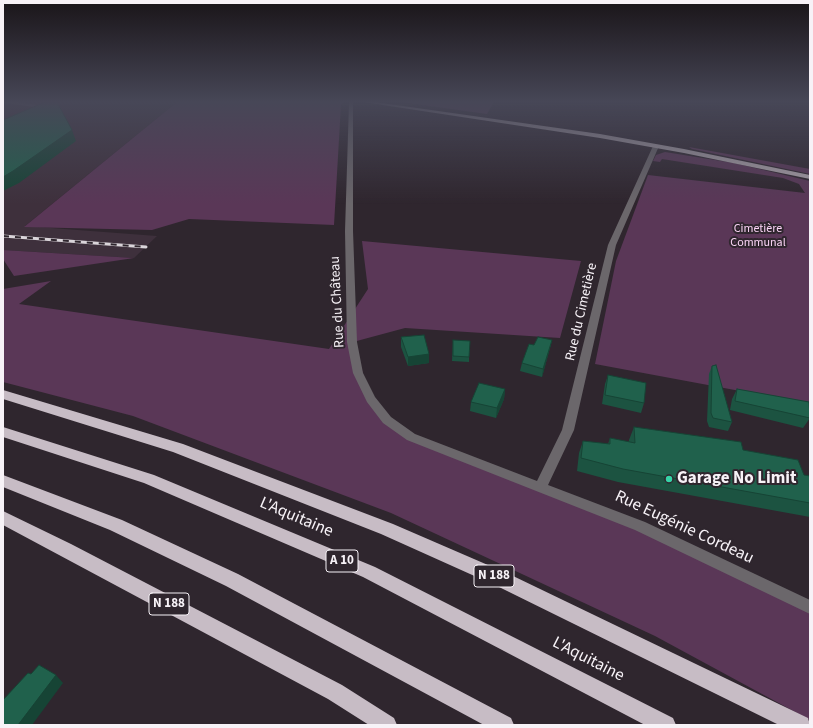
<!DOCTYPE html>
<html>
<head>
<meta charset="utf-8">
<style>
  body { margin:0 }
  #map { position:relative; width:813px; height:728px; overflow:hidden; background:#2f262e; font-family:"Source Sans 3",sans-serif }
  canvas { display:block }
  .frame { position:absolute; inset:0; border:4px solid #f7f2f7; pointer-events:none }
</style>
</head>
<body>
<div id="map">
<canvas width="813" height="728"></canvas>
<div class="frame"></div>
</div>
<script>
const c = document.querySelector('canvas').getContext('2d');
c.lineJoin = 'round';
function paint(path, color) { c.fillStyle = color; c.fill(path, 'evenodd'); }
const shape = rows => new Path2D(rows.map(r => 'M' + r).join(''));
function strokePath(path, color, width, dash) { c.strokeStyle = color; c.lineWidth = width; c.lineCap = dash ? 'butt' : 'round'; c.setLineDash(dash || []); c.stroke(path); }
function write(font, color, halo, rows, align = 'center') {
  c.font = font + ' "Source Sans 3",sans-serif'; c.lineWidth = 4; c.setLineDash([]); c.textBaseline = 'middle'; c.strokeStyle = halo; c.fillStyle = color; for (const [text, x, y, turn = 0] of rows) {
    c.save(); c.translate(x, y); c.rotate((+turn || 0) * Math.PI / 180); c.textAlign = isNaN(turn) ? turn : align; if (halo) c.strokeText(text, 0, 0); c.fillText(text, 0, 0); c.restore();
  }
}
const built = shape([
  [3,102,177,102,25,226,157,236,134,258,3,250]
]);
const green = shape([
  [177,102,344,102,341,105,334,225,189,219,152,230,24,227],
  [400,102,494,102,487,114],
  [689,147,810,169,810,174,692,149],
  [665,152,734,163,810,181,810,404,595,364,616,261,648,175,805,193,799,184,783,178,662,159,660,162,653,161,656,155],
  [362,241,581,261,560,338,405,328,353,342,371,399,411,437,625,520,810,607,810,720,655,636,391,513,133,416,3,382,3,289,51,281,19,304,329,349,368,289],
  [3,250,134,258,14,276,3,259]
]);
const minor = shape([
  [3,102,18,102,45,106,42,108,5,103,3,102],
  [349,102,353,102,353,231,357,342,363,373,375,397,391,417,415,434,537,481,562,430,608,245,653,146,658,145,659,146,616,245,574,430,548,485,645,522,810,600,810,614,635,530,407,440,383,423,367,402,353,373,347,342,345,231,349,102]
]);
const major = shape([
  [363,102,375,102,600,134,684,149,810,175,810,179,684,153,600,138,363,102]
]);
const highway = shape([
  [3,390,183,444,393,524,511,575,808,718,810,725,779,725,499,587,381,534,173,452,3,399,3,390],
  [3,427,154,475,375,567,673,718,676,725,645,725,363,577,144,483,3,437,3,427],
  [3,475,122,520,238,574,511,718,514,725,484,725,226,586,110,530,3,487,3,475],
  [3,511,71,544,342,685,394,718,397,725,369,725,328,699,3,525,3,511]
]);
const rail = shape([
  [3,236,146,247]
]);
const wall = shape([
  [401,337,429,354,429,363,408,366,401,347],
  [453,340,469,357,469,362,452,361],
  [552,340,550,348,542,377,520,371,522,363,534,345],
  [712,366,732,422,728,431,709,427,707,421,709,374],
  [608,375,644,403,641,413,602,404,605,384],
  [505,389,504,399,496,418,470,411,471,402],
  [737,389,810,418,803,428,730,410,732,399],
  [634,427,743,450,804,475,810,476,810,517,618,482,577,471,579,453,583,441,608,444,610,438,629,442,629,440]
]);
const shadedWall = shape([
  [72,130,76,141,19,183,3,191,3,177],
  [552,340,550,348,542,377,543,369],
  [429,354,429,363,408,366,408,357],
  [505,389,504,399,496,418,497,408],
  [56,675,63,683,32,725,18,725]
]);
const building = shape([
  [45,102,57,102,72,130,13,171,3,177,3,120,45,102],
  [424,335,429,354,408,357,401,337,424,335],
  [538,337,552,340,543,369,522,363,529,344,534,345,538,337],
  [453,340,470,341,469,357,453,356,453,340],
  [716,365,732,422,713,418,711,413,712,366,716,365],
  [608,375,646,383,644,403,605,395,608,375],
  [479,383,505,389,497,408,471,402,479,383],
  [737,389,809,402,810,418,735,401,737,389],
  [634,427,741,442,743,450,798,460,804,475,810,476,810,503,623,469,581,458,583,441,610,444,610,438,635,443,634,427],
  [39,665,56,675,18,725,3,725,3,700,28,673,31,674,39,665]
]);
const markers = [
  [669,479,4,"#36d4a7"]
];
const farParknames = [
  ["Cimetière",758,229],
  ["Communal",758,243]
];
const shields = [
  [342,561,32],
  [494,576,40],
  [169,604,40]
];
const shieldNames = [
  ["A 10",342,561],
  ["N 188",494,576],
  ["N 188",169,604]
];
const streetNames = [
  ["Rue du Château",338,302,-93],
  ["Rue du Cimetière",582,312,-77]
];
const nearPoinames = [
  ["Garage No Limit",677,479]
];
const nearStreetnames = [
  ["L'Aquitaine",296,518,23],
  ["Rue Eugénie Cordeau",684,528,25],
  ["L'Aquitaine",588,660,27]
];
paint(built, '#3e303c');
paint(green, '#5a3757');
paint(minor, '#6b676b');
paint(major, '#ada4ab');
paint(highway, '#c7bcc5');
strokePath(rail, '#dad5da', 3);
strokePath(rail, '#2f262e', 2, [6]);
paint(wall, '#1c5341');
paint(shadedWall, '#164435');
paint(building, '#20614c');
strokePath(building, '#164435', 1);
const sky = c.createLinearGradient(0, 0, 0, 204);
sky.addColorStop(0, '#1a1519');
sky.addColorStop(0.5, '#474757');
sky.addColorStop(1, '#47475700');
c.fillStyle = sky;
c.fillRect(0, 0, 813, 204);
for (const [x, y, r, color] of markers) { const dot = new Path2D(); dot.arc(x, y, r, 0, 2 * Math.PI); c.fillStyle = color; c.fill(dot); strokePath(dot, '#2f262e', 1.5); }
write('12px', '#fad3f5', '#2f262e', farParknames);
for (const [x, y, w] of shields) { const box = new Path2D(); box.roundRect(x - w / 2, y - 11, w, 22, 3); c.fillStyle = '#2f262e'; c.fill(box); strokePath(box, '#f7f2f7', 1); }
write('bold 13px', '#f7f2f7', null, shieldNames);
write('14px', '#f7f2f7', '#2f262e', streetNames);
write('bold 17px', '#f7f2f7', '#2f262e', nearPoinames, 'left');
write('17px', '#f7f2f7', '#2f262e', nearStreetnames);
</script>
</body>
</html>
